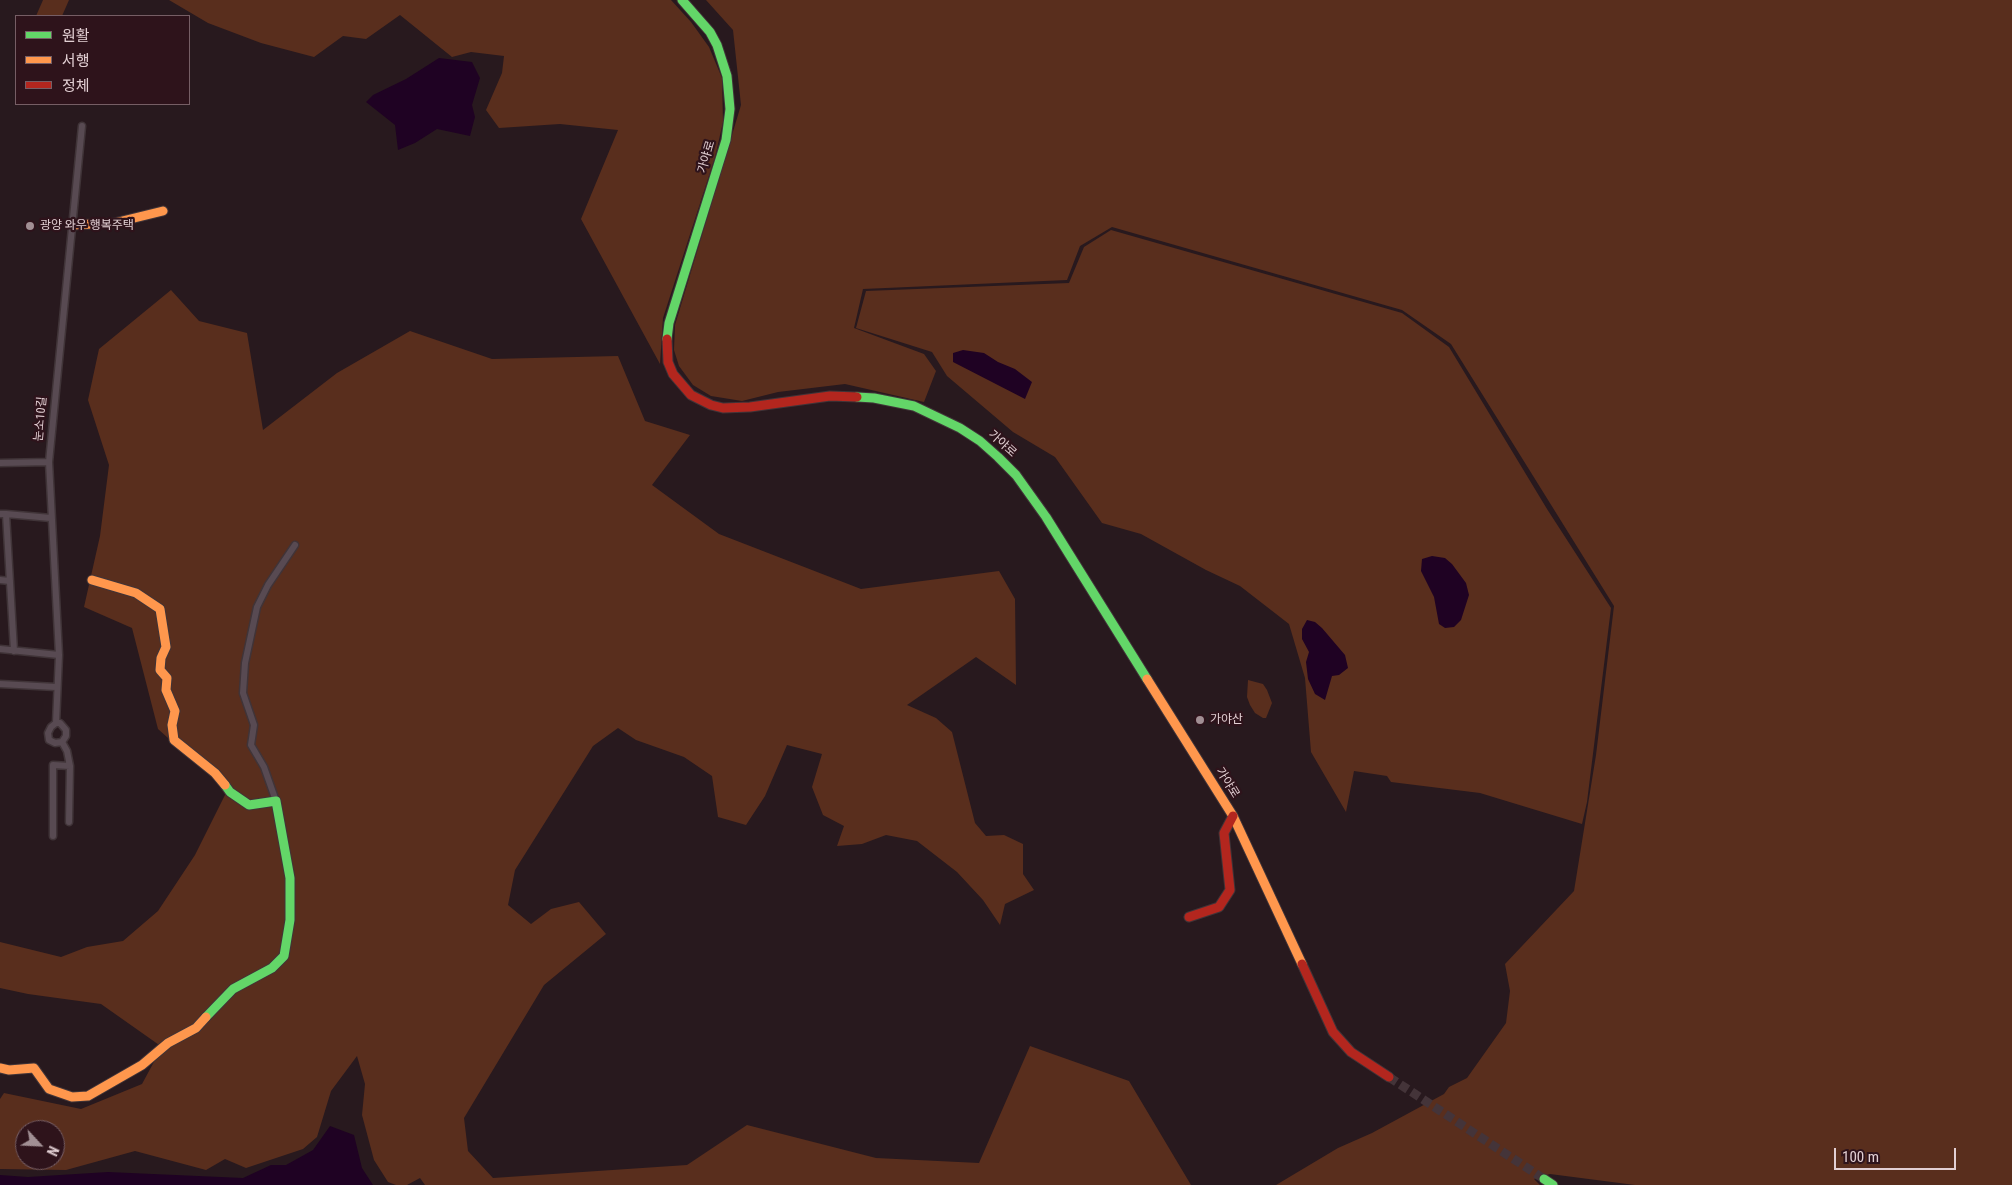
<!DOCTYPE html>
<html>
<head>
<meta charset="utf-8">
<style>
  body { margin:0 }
  #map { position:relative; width:2012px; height:1185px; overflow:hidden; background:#28191e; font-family:"Roboto Condensed","Noto Sans KR",sans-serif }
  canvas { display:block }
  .legend { position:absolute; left:15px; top:15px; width:175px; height:90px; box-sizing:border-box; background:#2e131b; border:1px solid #765e65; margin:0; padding:6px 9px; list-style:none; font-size:15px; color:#e2cfd3 }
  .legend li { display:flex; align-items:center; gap:10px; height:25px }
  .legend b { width:25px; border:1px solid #765e65 }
  .north { position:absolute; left:15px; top:1120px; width:50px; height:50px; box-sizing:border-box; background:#2e131b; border:1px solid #765e65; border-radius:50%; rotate:115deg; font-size:14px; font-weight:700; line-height:20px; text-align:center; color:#e2cfd3 }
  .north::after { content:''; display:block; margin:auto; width:18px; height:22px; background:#a18f94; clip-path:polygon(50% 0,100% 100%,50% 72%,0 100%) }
  .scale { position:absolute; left:1834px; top:1148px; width:122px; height:22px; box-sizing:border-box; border:2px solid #e2cfd3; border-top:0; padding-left:6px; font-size:15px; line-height:18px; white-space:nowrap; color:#e2cfd3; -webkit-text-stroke:4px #2e131b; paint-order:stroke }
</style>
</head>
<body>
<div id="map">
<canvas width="2012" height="1185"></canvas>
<ul class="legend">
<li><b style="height:6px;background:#63d668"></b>원활</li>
<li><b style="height:6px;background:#ff974d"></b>서행</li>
<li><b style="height:6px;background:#b3261e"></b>정체</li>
</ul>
<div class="north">N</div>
<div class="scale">100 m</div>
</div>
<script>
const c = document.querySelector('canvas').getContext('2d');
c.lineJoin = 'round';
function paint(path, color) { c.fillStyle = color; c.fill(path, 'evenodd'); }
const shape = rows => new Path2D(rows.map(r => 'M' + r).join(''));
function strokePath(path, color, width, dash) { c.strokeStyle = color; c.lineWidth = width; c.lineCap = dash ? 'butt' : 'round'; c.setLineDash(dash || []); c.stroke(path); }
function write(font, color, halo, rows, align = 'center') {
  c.font = font + ' "Roboto Condensed","Noto Sans KR",sans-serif'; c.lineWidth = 4.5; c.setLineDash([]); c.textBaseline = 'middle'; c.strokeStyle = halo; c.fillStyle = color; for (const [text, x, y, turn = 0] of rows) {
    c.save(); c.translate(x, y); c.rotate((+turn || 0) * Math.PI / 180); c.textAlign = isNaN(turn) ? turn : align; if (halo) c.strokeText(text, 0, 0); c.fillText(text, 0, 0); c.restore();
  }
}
const green = shape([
  [43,0,69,0,62,16,36,16],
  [169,0,671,0,691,22,709,47,722,78,723,122,715,157,663,318,660,364,581,219,618,130,560,124,499,128,486,110,502,73,504,56,471,52,452,57,400,15,366,39,343,36,314,57,261,43,208,23],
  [706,0,2012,0,2012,1185,1635,1185,1550,1174,1534,1179,1540,1185,1276,1185,1338,1148,1372,1133,1444,1094,1449,1087,1467,1078,1506,1023,1510,991,1505,964,1574,891,1596,755,1614,606,1451,344,1402,310,1112,227,1080,246,1067,280,863,289,854,328,924,354,936,371,924,402,845,384,778,392,742,401,711,396,693,385,679,366,674,350,675,325,741,105,733,30],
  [1111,230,1402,313,1449,347,1547,509,1611,608,1587,802,1582,824,1480,793,1391,782,1387,776,1354,771,1346,812,1311,752,1305,678,1289,624,1240,586,1206,570,1141,534,1102,523,1055,457,1013,432,947,376,932,352,856,328,866,291,1069,283,1084,247],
  [171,290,199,321,247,333,263,430,337,373,410,331,492,359,618,356,645,421,690,435,652,485,719,534,861,589,999,571,1015,599,1016,685,976,657,907,705,936,718,952,732,975,823,986,836,1004,835,1023,844,1023,874,1034,890,1005,904,1000,925,983,900,957,872,917,841,886,835,862,844,837,846,844,826,823,815,812,787,822,754,787,745,765,796,746,825,718,817,712,776,684,757,636,740,618,728,593,746,515,870,508,905,531,924,551,909,579,902,606,934,544,985,464,1118,468,1151,493,1178,687,1165,747,1125,876,1158,979,1163,1030,1046,1129,1081,1191,1185,425,1185,420,1178,407,1185,396,1185,388,1182,374,1160,362,1115,365,1084,357,1056,331,1091,317,1137,303,1149,246,1168,225,1159,206,1170,135,1151,66,1170,0,1169,0,1099,4,1093,81,1109,142,1084,162,1047,101,1004,28,994,0,988,0,942,61,957,87,947,123,941,158,911,195,855,227,791,158,729,132,628,84,607,100,536,109,465,88,400,99,349],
  [25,1130,55,1130,55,1160,25,1160],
  [1248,680,1263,684,1267,690,1272,703,1266,718,1263,718,1255,713,1250,705,1247,697]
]);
const water = shape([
  [439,58,472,62,480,78,472,105,475,117,470,136,437,129,415,143,398,150,395,125,366,102,373,95,406,79],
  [963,350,984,353,998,362,1015,369,1032,382,1025,399,953,362,953,353],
  [1432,556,1445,558,1452,564,1466,583,1469,595,1461,620,1454,627,1445,628,1439,624,1434,597,1421,571,1422,559],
  [1307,620,1315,622,1322,628,1345,655,1348,668,1339,675,1332,676,1325,700,1315,694,1308,679,1306,662,1309,652,1302,639,1302,629],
  [330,1126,354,1135,362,1168,373,1185,0,1185,0,1175,28,1177,108,1172,243,1178,271,1165,286,1165,313,1150]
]);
const secondaryTunnel = shape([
  [1389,1077,1544,1179]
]);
const street = shape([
  [0,463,49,462],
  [0,514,6,514,14,651],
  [6,514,51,518],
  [0,580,10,581],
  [0,649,59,655],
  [0,684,56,687],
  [56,723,60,723,66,730,66,736,62,742,55,743,49,740,48,733,51,727,56,723,59,655,49,462,82,126],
  [62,742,67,751,70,766,69,822],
  [276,801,264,767,251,745,254,725,243,693,245,663,257,607,268,585,295,545],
  [53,836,53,765,70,766]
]);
const fast = shape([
  [667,339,669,323,726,140,730,109,727,76,717,45,710,32,682,0],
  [857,397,874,398,914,406,960,428,980,441,998,457,1016,475,1046,517,1147,679],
  [206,1017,233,989,272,968,284,956,290,920,290,878,276,801,249,805,230,792,225,785],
  [1544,1179,1553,1185]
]);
const slow = shape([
  [72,225,114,223,163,211],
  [92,580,136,593,160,609,166,647,161,658,160,670,167,678,166,690,175,711,172,725,174,740,215,773,225,785],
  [1147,679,1233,816,1302,964],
  [0,1068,9,1070,34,1068,49,1089,72,1097,88,1096,142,1065,168,1043,196,1028,206,1017]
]);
const jam = shape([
  [667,339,668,362,673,374,691,395,711,405,723,408,750,407,830,396,857,397],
  [1189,917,1219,907,1230,890,1224,833,1233,816],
  [1302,964,1333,1032,1351,1052,1389,1077]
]);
const markers = [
  [30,226,5,"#a18f94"],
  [1200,720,5,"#a18f94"]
];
const streetNames = [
  ["가야로",707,157,-74],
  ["눈소10길",41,419,-85],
  ["가야로",1002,444,42],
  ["가야로",1227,783,58]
];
const poiNames = [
  ["광양 와우 행복주택",40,226],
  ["가야산",1210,720]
];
paint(green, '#592e1d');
paint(water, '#1f0223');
strokePath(secondaryTunnel, '#443439', 9, [9, 4.5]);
strokePath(street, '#403438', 9);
strokePath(fast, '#403438', 11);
strokePath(slow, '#403438', 11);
strokePath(jam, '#403438', 11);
strokePath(street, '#584a52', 6);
strokePath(fast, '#63d668', 9);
strokePath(slow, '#ff974d', 9);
strokePath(jam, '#b3261e', 9);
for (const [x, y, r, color] of markers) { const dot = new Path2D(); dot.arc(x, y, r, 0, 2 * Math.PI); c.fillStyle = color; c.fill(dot); strokePath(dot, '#2e131b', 2); }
write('12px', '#e2cfd3', '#2e131b', streetNames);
write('12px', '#e2cfd3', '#2e131b', poiNames, 'left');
</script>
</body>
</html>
